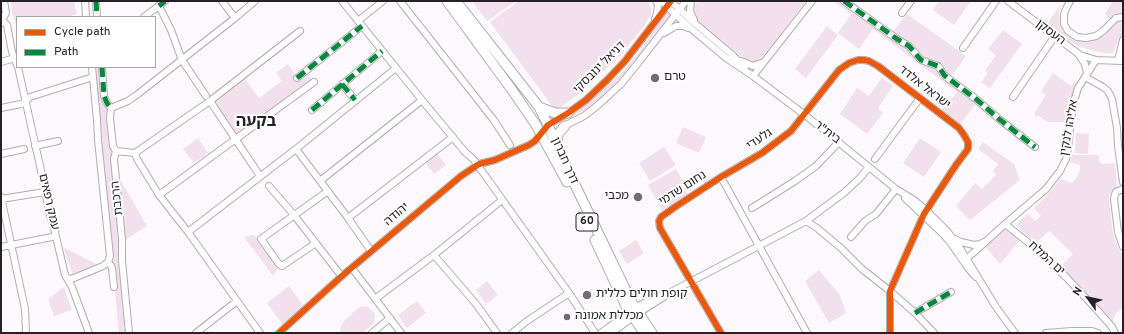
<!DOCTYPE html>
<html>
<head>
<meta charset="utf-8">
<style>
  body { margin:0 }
  #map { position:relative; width:1124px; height:334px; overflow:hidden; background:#fdf8fb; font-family:Overpass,sans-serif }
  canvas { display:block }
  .frame { position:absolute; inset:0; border:2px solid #252023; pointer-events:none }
  .legend { position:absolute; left:16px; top:16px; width:140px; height:52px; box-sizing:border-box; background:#fff; border:1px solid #a8a6a7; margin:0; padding:5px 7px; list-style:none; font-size:12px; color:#252023 }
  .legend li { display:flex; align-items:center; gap:8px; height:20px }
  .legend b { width:20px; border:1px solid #a8a6a7 }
  .north { position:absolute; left:1068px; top:278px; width:40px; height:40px; -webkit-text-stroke:3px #fff; paint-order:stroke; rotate:303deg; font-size:11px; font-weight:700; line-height:16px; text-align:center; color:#252023 }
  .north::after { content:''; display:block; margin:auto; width:14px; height:18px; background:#252023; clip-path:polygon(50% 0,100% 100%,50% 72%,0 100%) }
</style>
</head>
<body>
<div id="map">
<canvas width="1124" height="334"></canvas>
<div class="frame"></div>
<ul class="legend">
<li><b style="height:5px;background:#e8590c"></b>Cycle path</li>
<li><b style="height:5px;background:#00873e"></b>Path</li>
</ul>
<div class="north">N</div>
</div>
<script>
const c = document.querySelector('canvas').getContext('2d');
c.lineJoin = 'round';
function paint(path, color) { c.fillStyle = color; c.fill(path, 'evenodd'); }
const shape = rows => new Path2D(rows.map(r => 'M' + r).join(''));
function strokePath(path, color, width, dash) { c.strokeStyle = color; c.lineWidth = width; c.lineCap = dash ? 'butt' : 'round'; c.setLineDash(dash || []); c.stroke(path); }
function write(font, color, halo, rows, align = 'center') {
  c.font = font + ' Overpass,"Noto Sans Hebrew",sans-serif'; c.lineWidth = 4; c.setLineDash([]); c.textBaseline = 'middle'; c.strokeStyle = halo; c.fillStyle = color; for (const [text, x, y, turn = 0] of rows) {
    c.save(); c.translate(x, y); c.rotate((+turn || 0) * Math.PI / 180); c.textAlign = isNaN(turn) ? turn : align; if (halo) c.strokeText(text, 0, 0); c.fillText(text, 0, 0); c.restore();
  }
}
const green = shape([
  [10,1,74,1,77,14,67,17,17,17,17,28,13,16],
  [472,1,516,1,487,21],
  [519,1,648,1,651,8,651,14,646,23,635,37,616,60,572,99,559,108,556,109,553,107,490,22],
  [698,1,806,1,774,43,757,62,748,61,723,43,699,23,692,9],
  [833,1,848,1,892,33,907,14,966,56,951,77,1035,143,1031,149,975,105,959,126,941,111,957,92,873,29,859,49,838,33,851,14],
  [939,1,971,1,954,25,933,10],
  [1113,1,1123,1,1123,14,1119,14,1109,19,1105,14],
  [1060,5,1059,18,1060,26,1063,32,1069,36,1077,40,1084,41,1095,39,1103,35,1113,22,1121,19,1123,21,1123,34,1118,41,1113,53,1104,53,1091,50,1078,46,1065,39,1046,26],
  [668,10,672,14,651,43,633,66,604,96,587,109,565,121,564,119,589,102,605,88,625,69,640,51],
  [827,26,838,35,806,78,795,69],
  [1003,30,1022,44,990,88,981,82,988,73,985,71,996,55,988,49],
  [288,64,298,79,307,73,313,81,237,136,213,103,245,79,259,98,282,81,276,73],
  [93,67,100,67,109,110,107,121,109,144,113,151,111,158,128,333,119,333],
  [1053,73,1071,86,1075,82,1078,85,1071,97,1067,122,1048,122,1039,116,1035,116,1035,112,1046,95,1041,91],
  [882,78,893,86,878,108,883,113,867,134,840,114,857,88,869,96],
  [683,127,706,137,699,153,676,143],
  [1076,133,1089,134,1088,154,1075,153],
  [198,138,208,153,194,163,183,149],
  [920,138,941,152,924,177,903,163],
  [983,142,1014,164,1020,180,970,220,956,206,975,183,982,189,996,175,993,171,998,164,978,149],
  [664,147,676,165,650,181,639,163],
  [437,153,446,165,434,174,425,162],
  [1072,155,1099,155,1099,161,1102,164,1115,163,1117,188,1111,192,1109,196,1110,208,1112,228,1116,243,1123,256,1123,308,1117,312,1114,318,1113,323,1096,303,1069,276,1061,266,1073,254,1049,231,1036,243,1022,232,1017,226,1020,220,1028,214,1035,221,1041,216,1034,208,1047,195,1061,179,1072,183,1076,179,1080,170,1080,165,1070,162],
  [676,169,685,185,683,187,688,194,662,210,658,202,666,197,657,201,648,185],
  [120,179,147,226,125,240,122,218],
  [1004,229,1020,240,1000,264,985,246],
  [253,235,260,240,279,267,273,276,244,237],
  [636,240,644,253,627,264,619,251],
  [63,247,98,265,73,275],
  [819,270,840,295,846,313,829,323,805,281],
  [487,281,498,295,486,304,476,290],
  [289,286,305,308,283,325,267,303],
  [64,287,72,310,54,316,48,299],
  [417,301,426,313,407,328,398,315],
  [362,306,368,307,374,312,375,315,374,323,363,333,341,333,340,329,343,322,358,308]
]);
const minor = shape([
  [85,1,86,17],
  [96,1,97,17],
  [222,1,235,18],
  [342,1,426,105,465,152,474,160,569,293,595,333],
  [400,1,493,119,510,145],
  [661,1,688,26,726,58,753,76,805,115,896,189,914,200,926,210,947,231,960,248,996,307,1015,333],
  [671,1,692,21,730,53,745,67],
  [691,1,690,11,694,20],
  [844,1,897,39,909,46,921,60,938,66,945,76,976,99,999,119,1035,147],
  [1008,1,1080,55,1096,60,1123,61],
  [1070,1,1065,11,1064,15,1064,24,1068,31,1077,37,1086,38,1096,36,1103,31,1116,18,1123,17],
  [159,6,171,30,182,60,206,96],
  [902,13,911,1],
  [144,17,165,1],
  [655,19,657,13,658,5,656,1],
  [358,21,383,1],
  [1,22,6,13,4,1],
  [1,23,4,22,7,25,12,52,17,65],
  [664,33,676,26,683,26,688,28],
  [963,48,996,1],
  [1079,55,1085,64,1087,74],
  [1118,60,1123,40],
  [741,61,753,66,761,63],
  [1,62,15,58],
  [18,67,40,166,50,215,54,228,65,275,72,287,89,333],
  [102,67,104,96,107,103,111,108],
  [753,76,812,1],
  [1085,77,1103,87,1108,91,1112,99,1117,128,1118,146,1123,182],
  [297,78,362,26],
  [342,84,355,100],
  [1013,97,1055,36],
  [210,101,260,176],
  [1,108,21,104,25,102,30,97,93,77],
  [111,108,110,118,113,146,116,151,114,159,122,239,122,261,129,333],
  [111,108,128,101,138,94,235,18,255,1],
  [312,110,382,51],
  [562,127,584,116,597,106,621,84,638,63,686,1],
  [35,146,58,141],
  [296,149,348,218,371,251],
  [116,151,135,153,137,159,159,195,188,232,260,333],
  [135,153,210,101,300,31],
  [1,154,24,149],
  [875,159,920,98],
  [721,177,807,333],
  [320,181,422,100],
  [269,186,294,215,339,273],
  [1123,189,1116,192,1115,194,1114,199,1118,232,1123,247],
  [159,195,314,82],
  [1,197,25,309,26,333],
  [905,198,942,233,950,242,968,268,976,277],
  [1,199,45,192],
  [752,208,795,181,816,166,839,142],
  [348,218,453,137],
  [806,221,817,228,841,248,862,269,890,291,915,313,934,333],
  [1005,224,1030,244,1066,277,1098,311,1112,327,1115,333],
  [188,232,296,149,396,68],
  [851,237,865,221,876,214,896,189],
  [955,239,961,242,974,245,980,244,984,242],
  [316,243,282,266,279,264,261,239,328,191],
  [1,247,52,237],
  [434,255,476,304,497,333],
  [962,259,967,258,972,254,1005,224,1046,189,1060,171,1066,159,1068,148,1071,119,1075,98,1078,88,1096,60],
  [108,262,111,266,112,268,114,287],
  [352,268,401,333],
  [66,277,70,279,74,278,103,266,108,262,110,256,98,140,97,120,92,67],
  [375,299,434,255,502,200],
  [915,313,951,292],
  [196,333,237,301],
  [279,333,343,275,461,176,479,164,495,160,529,145,535,141,548,125,568,113,586,100,608,79,625,61,671,1],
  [372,333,390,318],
  [512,333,527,321,569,293],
  [601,333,635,308,651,299,662,294],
  [611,333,643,310,673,291,806,221,845,192,860,178,869,167],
  [721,333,660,228,659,221,661,217,675,207,721,177,762,153,791,131,839,70,849,63,858,60,864,60,869,61,878,66,959,128,964,135,968,142,968,149,956,165,924,214,890,291,890,333],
  [1046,333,1072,331,1092,331,1098,333]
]);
const highway = shape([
  [447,1,512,90,536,125,567,182],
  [456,1,539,107,548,125,565,164,632,303,652,333],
  [539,107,555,113,568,113],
  [557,144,558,134,565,126],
  [595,240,626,306,644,333]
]);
const quiet = shape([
  [96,1,97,17],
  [844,1,897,39,909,46,921,60,938,66,945,76,976,99,999,119,1035,147],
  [159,6,165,1],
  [102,67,104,96,107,103,111,108],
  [297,78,362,26],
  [342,84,355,100],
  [312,110,382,51],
  [915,313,951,292]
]);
const cycleway = shape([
  [279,333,343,275,461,176,479,164,495,160,529,145,535,141,548,125,568,113,586,100,608,79,625,61,671,1],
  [721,333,660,228,659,221,661,217,675,207,721,177,762,153,791,131,839,70,849,63,858,60,864,60,869,61,878,66,959,128,964,135,968,142,968,149,956,165,924,214,890,291,890,333]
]);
const markers = [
  [655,78,5,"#716c6f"],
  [638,197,5,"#716c6f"],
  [587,295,5,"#716c6f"],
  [567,317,4,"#716c6f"]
];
const shields = [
  [587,222,22]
];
const shieldNames = [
  ["60",587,222]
];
const streetNames = [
  ["העסקן",1050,33,37],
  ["דניאל ינובסקי",600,68,-45],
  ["ישראל אלדד",924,88,38],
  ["אליהו לנקין",1070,128,-80],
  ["בית\"ר",827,133,38],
  ["גלעדי",760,140,-34],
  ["דרך חברון",564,161,66],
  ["נחום שדמי",683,189,-33],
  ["הרכבת",118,198,-96],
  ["עמק רפאים",48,202,77],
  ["יהודה",397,215,-40],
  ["ים המלח",1046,259,42]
];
const poiNames = [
  ["טרם",664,78],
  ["מכבי",629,197,"right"],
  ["קופת חולים כללית",596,295],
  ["מכללת אמונה",575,317]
];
const districtNames = [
  ["בקעה",256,123]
];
paint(green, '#f2e1ed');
strokePath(minor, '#b2adb0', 8);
strokePath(highway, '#b2adb0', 11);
strokePath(minor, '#fffefe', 6);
strokePath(highway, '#fffefe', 9);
strokePath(quiet, '#00873e', 5, [10, 5]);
strokePath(cycleway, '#e8590c', 6);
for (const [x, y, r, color] of markers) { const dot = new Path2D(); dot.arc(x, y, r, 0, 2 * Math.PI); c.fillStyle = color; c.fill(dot); strokePath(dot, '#fff', 1.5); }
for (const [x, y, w] of shields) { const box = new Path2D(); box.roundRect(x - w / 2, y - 9, w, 18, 3); c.fillStyle = '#fff'; c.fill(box); strokePath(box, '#252023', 1); }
write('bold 11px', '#252023', null, shieldNames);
write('12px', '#252023', '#fff', streetNames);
write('12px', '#252023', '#fff', poiNames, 'left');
write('bold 16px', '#252023', '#fff', districtNames);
</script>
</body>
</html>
